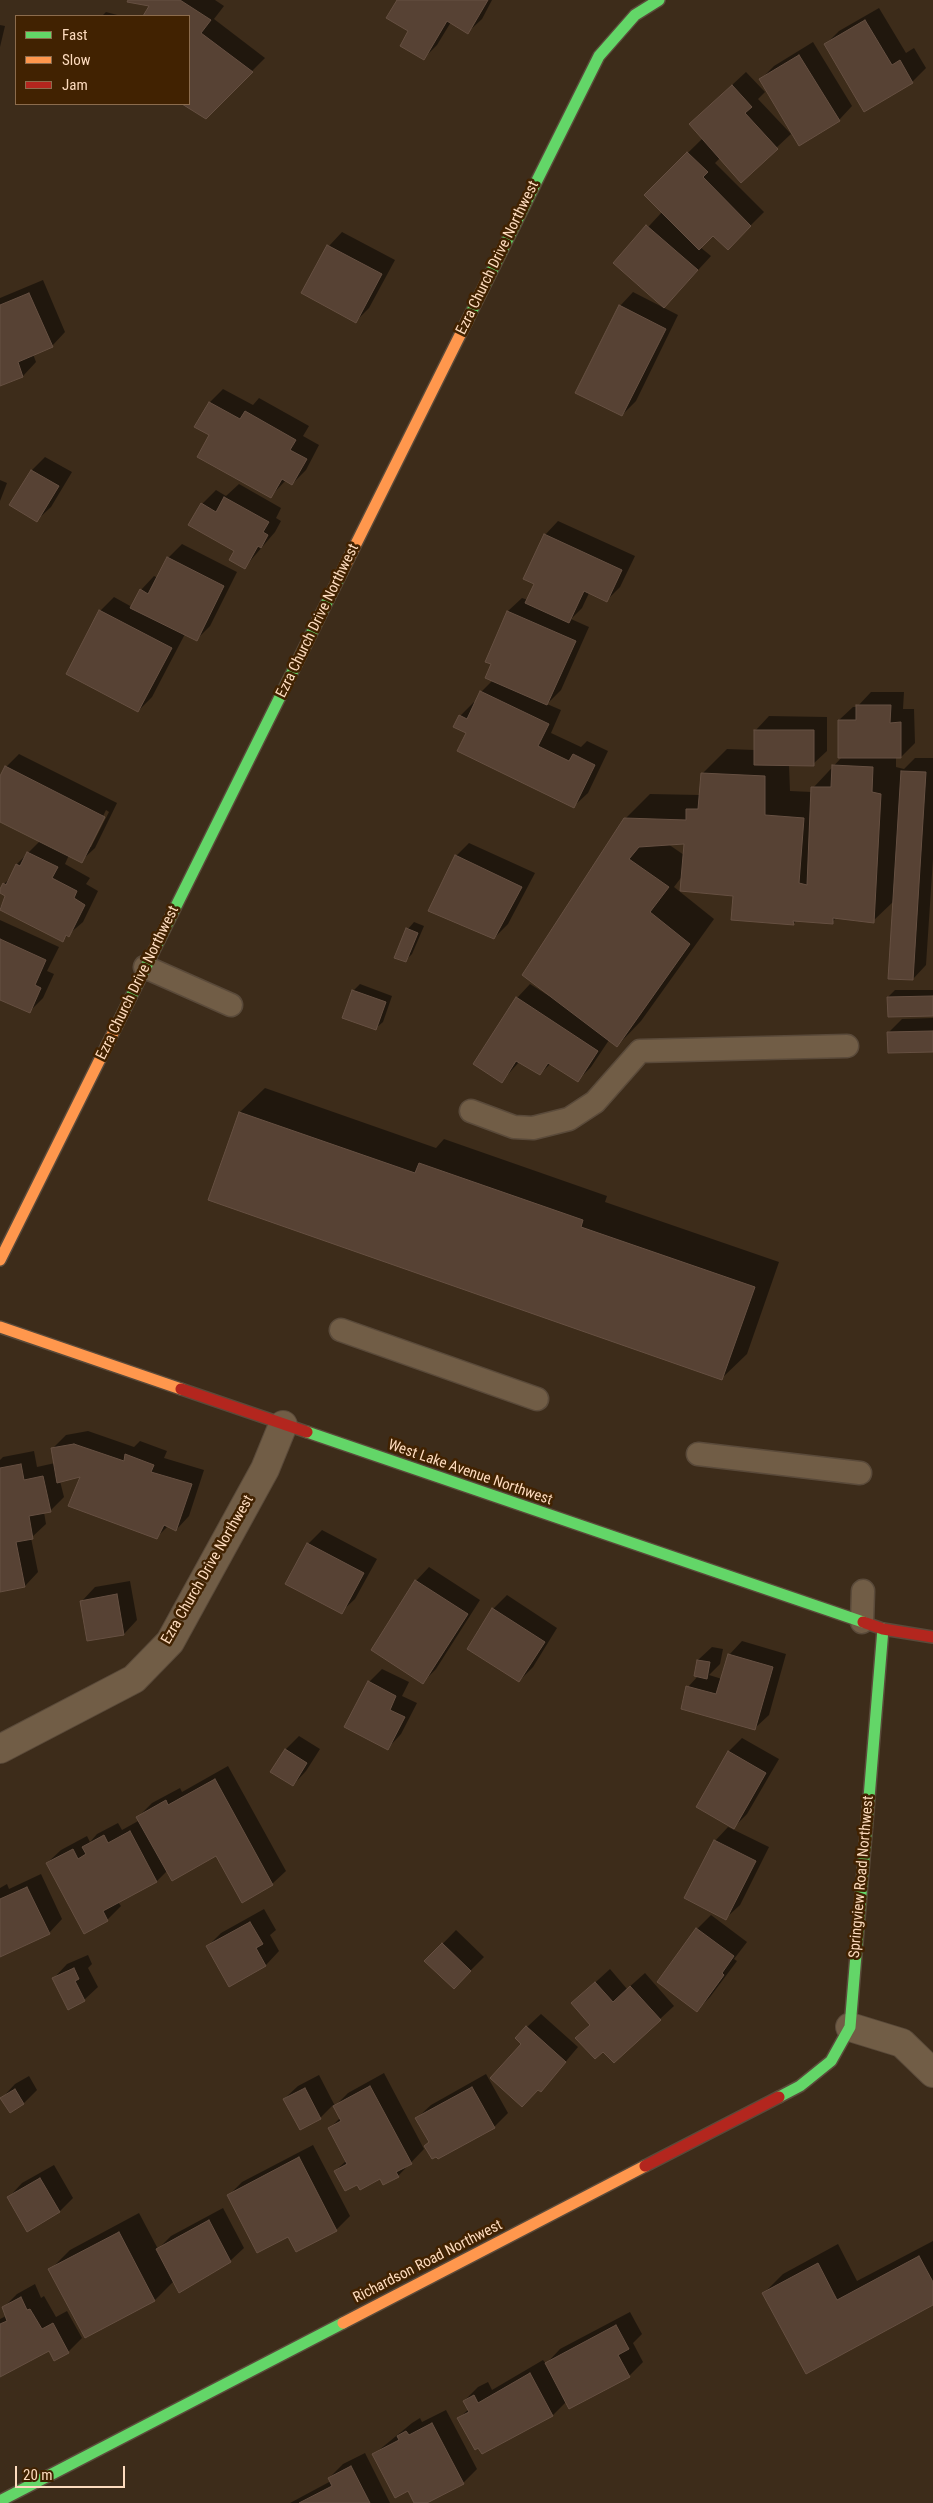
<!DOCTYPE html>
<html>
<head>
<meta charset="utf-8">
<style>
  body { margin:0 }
  #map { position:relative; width:933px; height:2503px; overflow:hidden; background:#3d2c1a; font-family:"Roboto Condensed",sans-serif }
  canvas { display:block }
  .legend { position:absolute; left:15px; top:15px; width:175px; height:90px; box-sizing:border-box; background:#412201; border:1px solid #8c6c4d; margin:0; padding:6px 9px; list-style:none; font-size:15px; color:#fddbbe }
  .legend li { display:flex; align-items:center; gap:10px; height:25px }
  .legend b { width:25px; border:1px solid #8c6c4d }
  .scale { position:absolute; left:15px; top:2466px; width:110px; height:22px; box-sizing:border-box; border:2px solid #fddbbe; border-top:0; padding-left:6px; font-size:15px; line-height:18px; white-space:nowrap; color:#fddbbe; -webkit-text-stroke:4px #412201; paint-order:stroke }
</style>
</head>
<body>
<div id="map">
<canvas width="933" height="2503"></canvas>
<ul class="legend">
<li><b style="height:6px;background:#63d668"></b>Fast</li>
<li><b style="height:6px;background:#ff974d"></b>Slow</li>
<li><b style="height:6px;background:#b3261e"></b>Jam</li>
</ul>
<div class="scale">20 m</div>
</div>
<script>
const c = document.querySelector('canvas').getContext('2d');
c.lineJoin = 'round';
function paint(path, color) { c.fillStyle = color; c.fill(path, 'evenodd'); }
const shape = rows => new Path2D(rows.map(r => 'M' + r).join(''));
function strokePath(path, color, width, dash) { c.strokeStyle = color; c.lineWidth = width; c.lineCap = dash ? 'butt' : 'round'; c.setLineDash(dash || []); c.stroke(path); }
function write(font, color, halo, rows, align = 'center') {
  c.font = font + ' "Roboto Condensed",sans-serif'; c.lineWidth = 5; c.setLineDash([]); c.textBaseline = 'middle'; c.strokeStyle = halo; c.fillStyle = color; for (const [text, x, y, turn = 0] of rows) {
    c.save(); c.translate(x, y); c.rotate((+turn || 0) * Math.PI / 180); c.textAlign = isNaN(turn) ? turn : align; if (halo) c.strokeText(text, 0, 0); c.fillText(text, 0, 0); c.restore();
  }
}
const shadow = shape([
  [129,0,215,0,224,6,214,19,265,58,206,117,184,104,189,104,189,16,145,16,152,5],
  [399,0,492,0,482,19,468,32,451,22,437,45,424,58,410,31],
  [879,8,906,53,914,48,926,68,912,82,864,110,825,45,839,31],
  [106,12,121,16,102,16],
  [0,25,5,26,0,47],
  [813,42,852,106,839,120,760,80,774,66],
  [746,72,765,92,758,99,791,134,741,181,720,158,715,163,764,212,728,248,714,234,700,247,711,256,664,307,615,263,662,212,645,195,703,138,704,111],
  [342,232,395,260,369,308,356,321,303,293,329,246],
  [43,280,65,332,52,346,33,354,36,362,23,376,0,385,0,298],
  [633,292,678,315,636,401,622,415,620,306],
  [223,389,253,405,259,398,309,426,303,436,319,445,306,470,292,484,286,480,271,496,211,434,210,402],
  [45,457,72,472,51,507,37,520,32,470],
  [0,480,7,483,0,501],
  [239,484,281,508,276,518,281,521,275,532,245,567,202,504,216,490,226,496],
  [558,521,635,556,620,587,606,601,589,593,582,608,571,619,589,627,561,690,547,704,561,710,551,733,581,747,587,741,608,751,588,793,574,806,468,732,460,716,474,702,476,703,481,692,493,680,493,664,487,661,508,611,522,598,528,600,535,584,545,535],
  [182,544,237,572,210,626,196,640,185,634,152,697,138,711,100,611,114,597,132,607,141,590,154,576,158,578,168,558],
  [871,692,904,692,903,709,914,709,915,743,901,757,896,757,896,767,904,769,915,758,933,758,933,859,926,965,913,979,894,901,873,921,837,917,832,922,797,920,793,924,734,894,683,875,674,887,714,919,641,1021,617,1046,609,1040,591,1067,578,1080,551,1063,540,1074,520,1061,502,1081,517,998,530,984,549,996,550,995,625,819,650,794,700,795,702,774,727,749,755,750,756,730,769,716,827,717,827,751,813,764,789,764,790,791,812,792,813,788,842,757,839,720,853,707,857,707],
  [686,843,684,855,668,844],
  [19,754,117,803,95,848,81,861,69,855,65,864,90,878,86,884,98,891,83,922,62,940,0,908,7,895,4,884,11,877,17,864,40,841,0,821,0,779,6,767],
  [106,810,109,812,91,847,88,847],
  [469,843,535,873,508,924,494,938,456,856],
  [0,920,59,947,47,971,54,974,43,998,29,1012,0,998],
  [414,922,424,926,412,954,405,961,408,929],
  [360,984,392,996,383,1022,376,1028,353,991],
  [895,990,933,990,933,1014,888,997],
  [933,1018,933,1051,888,1033,902,1019],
  [265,1088,436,1148,444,1139,607,1196,605,1202,779,1262,747,1354,722,1378,209,1199,240,1112],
  [88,1431,134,1447,140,1441,167,1451,164,1458,204,1470,189,1516,176,1530,168,1526,157,1537,82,1475,60,1481,64,1497,50,1511,44,1512,46,1524,31,1538,38,1572,25,1586,0,1590,0,1460,3,1457,34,1451,37,1467,55,1463,52,1449,66,1435],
  [322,1530,377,1559,355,1599,341,1612,308,1544],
  [429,1567,480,1600,436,1669,423,1682,416,1581],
  [130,1581,137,1620,124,1634,82,1601,95,1587],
  [507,1595,557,1628,533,1667,519,1681,493,1609],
  [742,1641,786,1654,769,1715,755,1728,688,1687,698,1676,698,1660,712,1647,723,1649,720,1664,709,1675,722,1679,729,1655],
  [382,1669,409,1682,402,1696,417,1703,401,1734,388,1748,369,1682],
  [299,1736,320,1749,306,1771,293,1785,286,1749],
  [742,1738,779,1759,747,1814,734,1827,729,1751],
  [228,1766,286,1871,272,1884,217,1854,168,1870,157,1881,118,1902,121,1906,107,1920,47,1863,61,1850,87,1836,90,1842,97,1834,118,1823,122,1830,140,1820,138,1817,152,1803,180,1788,182,1792],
  [728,1827,769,1847,740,1905,726,1918,715,1841],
  [41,1874,62,1919,49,1933,0,1955,0,1888,7,1884,9,1889],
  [264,1909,276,1930,270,1935,279,1951,266,1965,229,1986,208,1946,221,1933],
  [711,1915,747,1942,734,1959,737,1961,710,1997,697,2010,658,1982,697,1929],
  [456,1930,484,1957,454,1987,426,1961],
  [88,1955,92,1964,88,1968,98,1987,84,2000,54,1978,67,1964],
  [610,1969,627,1989,645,1973,674,2006,660,2019,603,2050,577,2038,591,2024,587,1990],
  [541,2014,578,2047,541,2091,523,2043,527,2027],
  [384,2073,424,2149,398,2176,358,2183,335,2171,346,2161,329,2129,340,2118,333,2105,320,2118,300,2128,284,2099,298,2086,319,2075,335,2106,348,2093],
  [486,2074,508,2113,494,2127,438,2157,417,2118,431,2105],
  [29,2076,37,2090,24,2103,2,2098,15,2084],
  [313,2145,350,2216,336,2230,297,2250,288,2235,229,2195,242,2182],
  [54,2165,73,2198,60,2211,9,2197,22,2183],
  [223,2208,244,2248,230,2261,174,2281,155,2300,50,2270,70,2250,139,2213,158,2249,171,2236],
  [933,2241,933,2304,806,2372,764,2293,783,2274,838,2244,857,2281],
  [35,2284,41,2298,44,2296,56,2317,67,2311,82,2338,68,2352,49,2350,0,2376,0,2319,6,2316,3,2308,17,2294],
  [630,2312,642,2334,633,2343,643,2362,629,2376,567,2401,553,2415,459,2418,469,2409,464,2401,478,2387,488,2382,492,2390,543,2360,546,2364,560,2349],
  [446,2410,477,2469,463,2483,428,2501,429,2503,416,2503,409,2489,373,2455,412,2423,420,2418,422,2422],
  [365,2453,390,2503,290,2503,331,2481,329,2478,343,2464]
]);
const building = shape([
  [128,0,180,0,211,20,201,33,253,72,206,119,182,104,189,104,189,16,143,16,149,6,127,2,128,0],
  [397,0,488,0,468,34,447,21,424,60,400,46,408,31,386,18,397,0],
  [865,20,892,65,900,60,913,83,864,112,824,44,865,20],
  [799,55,840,121,799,146,759,79,799,55],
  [732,85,752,107,745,113,778,149,741,183,689,124,732,85],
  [687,152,708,172,703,177,751,226,728,250,713,236,699,250,644,195,687,152],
  [646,225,698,270,664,308,613,263,646,225],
  [327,245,382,274,356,323,301,293,327,245],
  [29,293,53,347,18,362,23,377,0,386,0,305,29,293],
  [619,305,666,329,622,416,575,393,619,305],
  [209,402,240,419,245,411,296,440,290,450,307,459,292,485,282,479,271,498,197,457,209,435,194,427,209,402],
  [31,470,59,486,37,522,9,505,31,470],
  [224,497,269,522,263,532,268,535,261,548,258,546,245,569,229,560,234,551,188,525,201,503,216,512,224,497],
  [544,534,622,570,607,602,584,591,569,623,525,603,534,584,523,579,544,534],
  [167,557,224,586,197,641,130,608,140,589,148,594,167,557],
  [99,610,172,648,138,712,66,674,99,610],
  [507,611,576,641,547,705,485,678,491,664,485,662,507,611],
  [480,691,549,724,538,746,569,761,573,754,595,765,574,808,457,751,466,733,453,727,459,715,467,719,480,691],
  [856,705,891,705,890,723,901,722,901,758,838,758,838,720,856,720,856,705],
  [754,730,814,730,814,766,754,765,754,730],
  [832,765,873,767,872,792,881,794,874,923,833,918,833,924,793,921,794,925,731,920,733,896,680,891,684,844,639,847,629,859,669,887,650,912,690,944,617,1047,522,975,624,818,686,820,686,809,698,809,701,773,765,776,765,815,804,818,799,883,807,885,811,787,831,787,832,765],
  [5,766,105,817,82,863,0,822,0,776,5,766],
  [901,771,926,772,913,980,888,979,901,771],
  [27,852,58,867,52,878,77,891,74,898,85,905,69,937,66,935,63,942,0,910,5,896,0,893,0,889,3,883,6,885,16,864,20,866,27,852],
  [455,855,522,887,494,939,428,911,455,855],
  [406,928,418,933,406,962,394,958,406,928],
  [0,939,46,960,35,985,41,988,30,1013,0,1000,0,939],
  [352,990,386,1002,376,1030,342,1018,352,990],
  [933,996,933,1016,888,1017,887,997,933,996],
  [516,997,598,1051,578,1082,548,1063,540,1075,516,1061,502,1083,473,1064,516,997],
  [933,1031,933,1052,888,1053,887,1032,933,1031],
  [239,1112,415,1173,419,1163,583,1220,581,1227,755,1287,722,1380,208,1200,239,1112],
  [74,1444,124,1461,125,1454,154,1465,151,1472,192,1484,176,1531,164,1525,157,1539,68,1506,80,1477,57,1483,51,1448,74,1444],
  [21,1464,24,1480,43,1476,51,1512,29,1516,33,1539,16,1542,25,1587,0,1592,0,1468,21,1464],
  [307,1543,364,1573,342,1614,285,1584,307,1543],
  [415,1580,468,1614,423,1684,371,1650,415,1580],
  [117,1594,124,1635,87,1641,80,1601,117,1594],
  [492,1608,545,1642,519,1682,467,1649,492,1608],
  [728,1654,773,1667,755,1730,681,1709,686,1686,716,1694,728,1654],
  [697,1660,710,1662,707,1679,694,1676,697,1660],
  [368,1681,396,1696,390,1710,405,1717,388,1750,344,1727,368,1681],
  [285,1749,307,1763,293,1786,270,1772,285,1749],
  [728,1751,766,1773,734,1829,696,1807,728,1751],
  [215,1779,273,1885,242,1903,216,1856,172,1881,136,1817,166,1800,168,1805,215,1779],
  [130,1831,157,1882,103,1911,108,1921,84,1934,46,1863,73,1849,78,1859,86,1854,82,1847,104,1835,108,1843,130,1831],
  [714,1840,756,1861,726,1920,684,1898,714,1840],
  [27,1887,50,1934,0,1957,0,1899,27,1887],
  [250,1922,263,1944,256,1948,266,1966,229,1987,206,1946,250,1922],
  [696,1928,734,1956,722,1973,724,1975,697,2012,657,1982,696,1928],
  [442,1943,471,1971,454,1989,424,1961,442,1943],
  [74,1968,79,1979,75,1981,85,2001,68,2010,52,1978,74,1968],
  [595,1982,613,2002,630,1986,661,2020,614,2063,603,2052,595,2059,575,2038,590,2025,571,2003,595,1982],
  [526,2026,566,2062,541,2092,538,2090,522,2107,490,2078,521,2044,515,2038,526,2026],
  [370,2086,412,2164,396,2172,399,2177,383,2185,380,2179,360,2190,357,2185,345,2191,334,2171,347,2164,328,2128,341,2121,333,2106,370,2086],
  [472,2087,495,2128,438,2159,436,2157,432,2159,424,2146,429,2142,415,2118,472,2087],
  [305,2088,321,2119,300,2130,283,2099,305,2088],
  [15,2089,24,2104,10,2113,0,2098,15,2089],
  [299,2157,337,2231,296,2252,288,2237,257,2253,227,2195,299,2157],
  [40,2178,60,2212,27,2232,7,2197,40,2178],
  [209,2220,231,2262,179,2293,156,2249,209,2220],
  [119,2232,155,2301,85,2338,48,2269,119,2232],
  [919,2256,933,2282,933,2305,806,2374,762,2293,818,2263,837,2300,919,2256],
  [21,2297,27,2310,30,2309,42,2329,53,2323,69,2353,54,2361,49,2351,0,2377,0,2324,7,2321,2,2307,21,2297],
  [616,2325,629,2349,618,2355,630,2377,569,2409,545,2363,616,2325],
  [530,2373,553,2416,482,2454,478,2448,475,2450,457,2418,469,2412,463,2401,474,2395,478,2403,530,2373],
  [432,2423,464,2484,427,2503,414,2503,408,2491,395,2498,372,2454,399,2440,397,2436,406,2431,409,2435,432,2423],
  [351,2466,370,2503,299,2503,332,2486,328,2478,351,2466]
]);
const lane = shape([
  [145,967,231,1005],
  [471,1111,514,1127,533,1128,569,1119,595,1102,640,1051,847,1046],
  [341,1330,537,1399],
  [698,1454,860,1473],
  [862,1622,863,1591]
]);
const street = shape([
  [0,1749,134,1679,170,1642,265,1469,283,1425],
  [850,2027,902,2043,933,2073]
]);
const fast = shape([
  [466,323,599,56,635,15,659,0],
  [122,1015,342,572],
  [307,1432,863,1622],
  [779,2097,800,2086,831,2061,850,2027,883,1629],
  [0,2501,343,2323]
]);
const slow = shape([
  [342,572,466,323],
  [0,1260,122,1015],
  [0,1327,181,1389],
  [343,2323,645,2166]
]);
const jam = shape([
  [181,1389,307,1432],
  [863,1622,883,1629,933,1637],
  [645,2166,779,2097]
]);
const streetNames = [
  ["Ezra Church Drive Northwest",498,258,-64],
  ["Ezra Church Drive Northwest",318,621,-64],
  ["Ezra Church Drive Northwest",138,983,-64],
  ["West Lake Avenue Northwest",470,1473,19],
  ["Ezra Church Drive Northwest",208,1570,-60],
  ["Springview Road Northwest",862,1877,-85],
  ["Richardson Road Northwest",428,2262,-27]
];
paint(shadow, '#0007');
paint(building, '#574234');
strokePath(building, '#665042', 1);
strokePath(lane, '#5a4a3a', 25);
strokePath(street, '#5a4a3a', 30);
strokePath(fast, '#5a4a3a', 14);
strokePath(slow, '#5a4a3a', 14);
strokePath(jam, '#5a4a3a', 14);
strokePath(lane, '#715d46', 22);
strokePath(street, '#715d46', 28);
strokePath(fast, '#63d668', 11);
strokePath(slow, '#ff974d', 11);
strokePath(jam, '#b3261e', 11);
write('15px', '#fddbbe', '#412201', streetNames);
</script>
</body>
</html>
